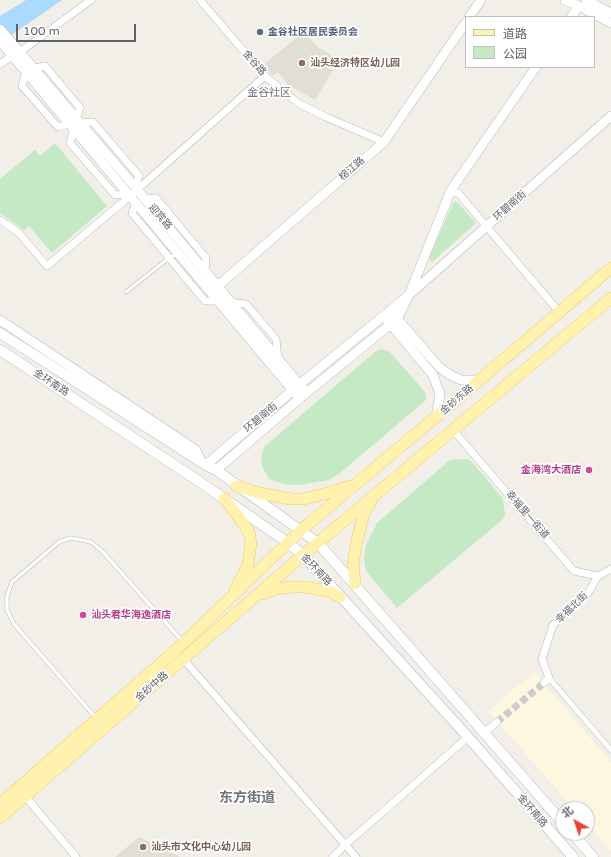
<!DOCTYPE html>
<html>
<head>
<meta charset="utf-8">
<style>
  body { margin:0 }
  #map { position:relative; width:611px; height:857px; overflow:hidden; background:#f1efe8; font-family:"Varela Round","Noto Sans SC",sans-serif }
  canvas { display:block }
  .legend { position:absolute; left:465px; top:16px; width:130px; height:52px; box-sizing:border-box; background:#fff; border:1px solid #bfc1c3; margin:0; padding:5px 7px; list-style:none; font-size:12px; color:#5f6368 }
  .legend li { display:flex; align-items:center; gap:8px; height:20px }
  .legend b { width:20px; border:1px solid #bfc1c3 }
  .north { position:absolute; left:555px; top:801px; width:40px; height:40px; box-sizing:border-box; background:#fff; border:1px solid #bfc1c3; border-radius:50%; rotate:320deg; font-size:11px; font-weight:700; line-height:16px; text-align:center; color:#5f6368 }
  .north::after { content:''; display:block; margin:auto; width:14px; height:18px; background:#ea4335; clip-path:polygon(50% 0,100% 100%,50% 72%,0 100%) }
  .scale { position:absolute; left:16px; top:24px; width:120px; height:18px; box-sizing:border-box; border:2px solid #5f6368; border-top:0; padding-left:5px; font-size:12px; line-height:14px; white-space:nowrap; color:#5f6368; -webkit-text-stroke:3px #fff; paint-order:stroke }
</style>
</head>
<body>
<div id="map">
<canvas width="611" height="857"></canvas>
<ul class="legend">
<li><b style="height:5px;background:#fff2af"></b>道路</li>
<li><b style="height:11px;background:#c5e8c5"></b>公园</li>
</ul>
<div class="north">北</div>
<div class="scale">100 m</div>
</div>
<script>
const c = document.querySelector('canvas').getContext('2d');
c.lineJoin = 'round';
function paint(path, color) { c.fillStyle = color; c.fill(path, 'evenodd'); }
const shape = rows => new Path2D(rows.map(r => 'M' + r).join(''));
function strokePath(path, color, width, dash) { c.strokeStyle = color; c.lineWidth = width; c.lineCap = dash ? 'butt' : 'round'; c.setLineDash(dash || []); c.stroke(path); }
function write(font, color, halo, rows, align = 'center') {
  c.font = font + ' "Varela Round","Noto Sans SC",sans-serif'; c.lineWidth = 3.5; c.setLineDash([]); c.textBaseline = 'middle'; c.strokeStyle = halo; c.fillStyle = color; for (const [text, x, y, turn = 0] of rows) {
    c.save(); c.translate(x, y); c.rotate((+turn || 0) * Math.PI / 180); c.textAlign = isNaN(turn) ? turn : align; if (halo) c.strokeText(text, 0, 0); c.fillText(text, 0, 0); c.restore();
  }
}
const commercial = shape([
  [534,672,611,762,611,851,587,823,587,809,574,809,488,711]
]);
const education = shape([
  [312,25,318,32,310,39,317,46,339,60,315,100,288,85,278,72,273,76,263,65],
  [139,837,180,857,115,857]
]);
const green = shape([
  [55,143,107,206,52,253,29,226,24,230,0,213,0,179,35,150,40,156],
  [456,201,476,223,432,262,429,258,453,203],
  [381,349,390,352,424,391,426,395,426,400,340,473,329,480,300,485,284,484,269,479,262,466,261,457,265,446,376,351],
  [467,459,474,464,503,499,505,515,502,520,397,608,366,571,364,558,366,545,377,523,450,460]
]);
const water = shape([
  [26,0,62,0,0,43,0,16]
]);
const minorTunnel = shape([
  [497,722,544,683]
]);
const service = shape([
  [126,292,169,258,177,254],
  [96,718,14,624,7,610,7,596,12,582,59,542,71,538,91,542,102,551,183,642]
]);
const pedestrian = shape([
  [549,678,611,750]
]);
const minor = shape([
  [200,0,265,76,298,103,326,117,384,142],
  [0,64,12,56,20,52,91,0],
  [34,68,45,66,80,108,76,118],
  [26,72,22,86,58,127,69,124],
  [80,123,93,122,139,176,135,187],
  [74,129,70,143,115,195,128,194],
  [451,190,459,194,560,313],
  [144,199,156,198,206,258,205,272],
  [136,203,132,213,205,301,218,301],
  [0,220,19,233,47,266,130,196,265,76],
  [230,302,246,304,276,339,278,360],
  [453,430,574,571,598,576,611,569],
  [184,660,356,857],
  [544,683,549,678,542,659,553,625,588,593,598,576],
  [484,733,497,722],
  [25,796,76,857],
  [333,857,345,845,468,737]
]);
const tertiary = shape([
  [565,0,579,6,611,23],
  [586,0,611,13],
  [469,17,481,0],
  [571,17,579,6],
  [0,29,135,187,303,389],
  [0,41,296,394],
  [213,290,384,142,466,22],
  [394,315,440,368,452,376,461,380,479,380],
  [0,320,196,450,201,462],
  [387,320,433,375,440,394,436,417],
  [206,465,299,385,409,295,611,116],
  [216,470,299,399,397,319,409,295,451,190,536,67]
]);
const secondary = shape([
  [0,333,206,465,216,470,318,543,563,823],
  [0,350,197,480,287,542,303,555,468,737,573,857],
  [572,833,593,857]
]);
const primary = shape([
  [236,486,259,493,291,499,303,499,328,493,350,486],
  [224,498,240,519,249,532,251,543,248,565,235,590],
  [355,584,353,565,356,545,364,513,371,502],
  [262,594,276,589,291,587,305,587,329,591,340,597],
  [0,804,176,650,301,530,436,417,611,268],
  [0,818,303,555,611,298]
]);
const markers = [
  [260,32,4,"#5c6f8a"],
  [302,63,4,"#8d6e63"],
  [589,470,4,"#d1479c"],
  [83,615,4,"#d1479c"],
  [143,847,4,"#8d6e63"]
];
const serviceNames = [
  ["金谷社区居民委员会",268,32]
];
const streetNames = [
  ["金谷路",254,63,49],
  ["榕江路",352,169,-41],
  ["环碧南街",510,206,-41],
  ["迎宾路",160,217,50],
  ["金环南路",51,383,33],
  ["金砂东路",457,400,-41],
  ["环碧南街",261,418,-40],
  ["幸福里一街道",527,515,49],
  ["金环南路",316,570,47],
  ["幸福北街",572,608,-44],
  ["金砂中路",152,687,-41],
  ["金环南路",532,811,49]
];
const educationNames = [
  ["汕头经济特区幼儿园",310,63],
  ["汕头市文化中心幼儿园",151,847]
];
const hotelNames = [
  ["金海湾大酒店",581,470],
  ["汕头君华海逸酒店",91,615,"left"]
];
const neighbourhoodNames = [
  ["金谷社区",269,93]
];
const districtNames = [
  ["东方街道",247,798]
];
paint(commercial, '#fef7e0');
paint(education, '#e1ded6');
paint(green, '#c5e8c5');
paint(water, '#aadaff');
strokePath(minorTunnel, '#ccccc8', 7, [7, 3.5]);
strokePath(service, '#b5b8bc', 4.5);
strokePath(pedestrian, '#b5b8bc', 6);
strokePath(minor, '#b5b8bc', 8);
strokePath(tertiary, '#b5b8bc', 10);
strokePath(secondary, '#b6babf', 11);
strokePath(primary, '#f2c960', 12);
strokePath(service, '#fff', 3.5);
strokePath(pedestrian, '#fff', 5);
strokePath(minor, '#fff', 7);
strokePath(tertiary, '#fff', 9);
strokePath(secondary, '#fff', 10);
strokePath(primary, '#fff2af', 11);
for (const [x, y, r, color] of markers) { const dot = new Path2D(); dot.arc(x, y, r, 0, 2 * Math.PI); c.fillStyle = color; c.fill(dot); strokePath(dot, '#fff', 1.5); }
write('bold 10px', '#4e5e75', '#fff', serviceNames, 'left');
write('10px', '#5f6368', '#fff', streetNames);
write('bold 10px', '#785e54', '#fff', educationNames, 'left');
write('bold 10px', '#b23c85', '#fff', hotelNames, 'right');
write('11px', '#70757a', '#fff', neighbourhoodNames);
write('bold 14px', '#70757a', '#fff', districtNames);
</script>
</body>
</html>
